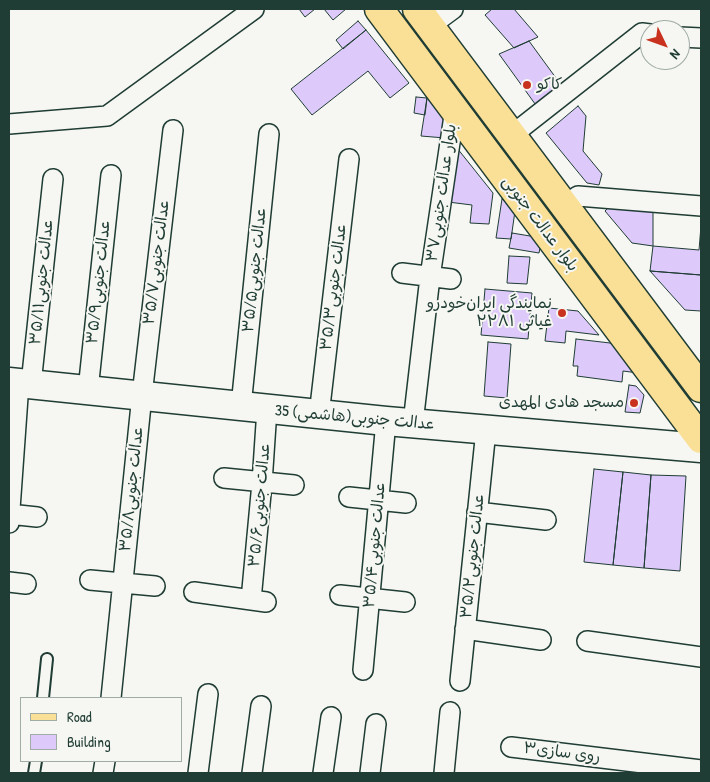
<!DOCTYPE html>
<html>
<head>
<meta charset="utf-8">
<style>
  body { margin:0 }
  #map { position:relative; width:710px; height:782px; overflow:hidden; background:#f6f6f2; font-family:"Patrick Hand",sans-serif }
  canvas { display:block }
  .frame { position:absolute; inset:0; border:10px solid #1f3d34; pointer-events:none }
  .legend { position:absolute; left:20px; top:697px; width:162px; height:65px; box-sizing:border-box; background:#f6f6f2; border:1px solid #a0aca6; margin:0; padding:6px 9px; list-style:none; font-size:15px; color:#1f3d34 }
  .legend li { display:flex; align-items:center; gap:10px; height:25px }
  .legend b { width:25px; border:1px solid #a0aca6 }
  .north { position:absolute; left:640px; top:20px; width:50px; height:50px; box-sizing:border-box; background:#f6f6f2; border:1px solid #a0aca6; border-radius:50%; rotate:132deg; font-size:14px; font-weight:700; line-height:20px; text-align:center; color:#1f3d34 }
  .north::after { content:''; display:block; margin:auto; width:18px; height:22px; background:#c8321e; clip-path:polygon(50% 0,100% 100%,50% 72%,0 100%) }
</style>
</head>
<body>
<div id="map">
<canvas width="710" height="782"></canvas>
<div class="frame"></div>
<ul class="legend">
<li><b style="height:6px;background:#fadf96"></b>Road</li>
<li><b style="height:14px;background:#ddc9fa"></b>Building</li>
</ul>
<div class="north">N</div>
</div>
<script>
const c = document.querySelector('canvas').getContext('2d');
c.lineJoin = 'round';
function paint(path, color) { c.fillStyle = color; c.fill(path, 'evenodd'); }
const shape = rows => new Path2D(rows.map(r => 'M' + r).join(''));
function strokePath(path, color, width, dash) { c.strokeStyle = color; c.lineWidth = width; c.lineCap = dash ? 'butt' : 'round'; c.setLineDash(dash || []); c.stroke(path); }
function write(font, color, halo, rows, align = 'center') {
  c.font = font + ' "Patrick Hand","Playpen Sans Arabic",sans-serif'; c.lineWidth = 4; c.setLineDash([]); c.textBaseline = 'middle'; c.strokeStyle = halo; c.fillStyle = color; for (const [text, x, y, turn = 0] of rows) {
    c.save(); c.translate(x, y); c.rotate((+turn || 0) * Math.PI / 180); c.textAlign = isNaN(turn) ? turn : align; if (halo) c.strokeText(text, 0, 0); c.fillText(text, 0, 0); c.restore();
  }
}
const building = shape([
  [299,9,315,9,305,17,299,9],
  [324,9,346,9,333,20,324,9],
  [492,9,514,9,538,37,514,48,485,15,492,9],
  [358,21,366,30,343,49,336,40,358,21],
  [366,30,409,83,390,98,368,71,312,115,291,89,366,30],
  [529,41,564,89,538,108,499,54,529,41],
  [416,97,427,98,425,115,414,113,416,97],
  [427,98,439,110,447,121,445,138,421,136,427,98],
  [578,106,586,116,583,151,602,174,599,185,587,183,546,133,578,106],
  [457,148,493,193,489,224,470,223,472,205,448,202,457,148],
  [502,199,515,211,511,239,496,238,502,199],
  [614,206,653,210,653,246,632,243,605,211,608,208,614,206],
  [701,226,701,275,650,271,653,246,699,250,701,226],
  [512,233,542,238,539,253,509,248,512,233],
  [509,256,530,257,527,284,507,283,509,256],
  [650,271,701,275,701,311,685,310,650,271],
  [485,289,532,293,528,339,481,335,485,289],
  [549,308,578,311,599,335,566,331,565,343,545,341,549,308],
  [576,339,627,345,646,374,623,371,622,382,577,376,578,366,573,366,576,339],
  [488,342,511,344,507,398,484,396,488,342],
  [629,385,636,386,644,395,640,413,625,412,629,385],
  [594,469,623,472,613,565,584,562,594,469],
  [623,472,651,475,644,568,613,565,623,472],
  [651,475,686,476,680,571,644,568,651,475]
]);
const lane = shape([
  [43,698,47,659],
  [34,773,36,761]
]);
const street = shape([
  [430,26,453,9],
  [680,37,701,38],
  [9,124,107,116,254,9],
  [512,135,642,33,650,34],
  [564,206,578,196,701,206],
  [402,273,451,279],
  [31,384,53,179],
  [88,390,111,175],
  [241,406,269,134],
  [319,415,349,159],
  [413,423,430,277,455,109],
  [224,478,294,485],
  [349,497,406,503],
  [477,512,546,520],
  [9,514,37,517],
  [9,523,19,383],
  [90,580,155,586],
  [9,582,26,584],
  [194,592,266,602],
  [340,595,405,602],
  [251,600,262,483,267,409],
  [465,629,541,640],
  [587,641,701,657],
  [363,670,386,421],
  [460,681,486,430],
  [111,698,142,395,173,130],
  [511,747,701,770],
  [103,773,105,761],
  [198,773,208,694],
  [252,773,261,706],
  [323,773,331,717],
  [370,773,376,724],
  [444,773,450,712]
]);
const secondary = shape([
  [9,382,386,421,701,448]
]);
const primary = shape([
  [379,9,701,439],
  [417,9,701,388]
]);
const markers = [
  [527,85,5,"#c8321e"],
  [562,313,5,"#c8321e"],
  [634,403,5,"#c8321e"]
];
const poiNames = [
  ["کاکو",537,85,"left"],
  ["نمایندگی ایران‌خودرو",552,304],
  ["غیاثی ۲۲۸۱",552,322],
  ["مسجد هادی المهدی",624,403]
];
const streetNames = [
  ["بلوار عدالت جنوبی۳۷",442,193,-82],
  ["بلوار عدالت جنوبی",540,224,53],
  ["عدالت جنوبی۳۵/۷",157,262,-83],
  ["عدالت جنوبی۳۵/۵",255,270,-84],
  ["عدالت جنوبی۳۵/۱۱",42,282,-84],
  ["عدالت جنوبی۳۵/۹",99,282,-84],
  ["عدالت جنوبی۳۵/۳",334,287,-83],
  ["35 عدالت جنوبی(هاشمی)",355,418,5],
  ["عدالت جنوبی۳۵/۸",132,489,-84],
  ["عدالت جنوبی۳۵/۶",260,505,-85],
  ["عدالت جنوبی۳۵/۴",375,545,-85],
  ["عدالت جنوبی۳۵/۲",473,556,-84],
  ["روی سازی۳",562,753,7]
];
paint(building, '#ddc9fa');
strokePath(building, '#1f3d34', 1);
strokePath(lane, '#1f3d34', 14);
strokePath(street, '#1f3d34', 22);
strokePath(secondary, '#1f3d34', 31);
strokePath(primary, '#1f3d34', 31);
strokePath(lane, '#f6f6f2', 10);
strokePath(street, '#f6f6f2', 19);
strokePath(secondary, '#f6f6f2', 28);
strokePath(primary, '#fadf96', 28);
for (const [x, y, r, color] of markers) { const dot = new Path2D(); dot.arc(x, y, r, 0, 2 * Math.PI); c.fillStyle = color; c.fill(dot); strokePath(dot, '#f6f6f2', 2); }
write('16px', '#1f3d34', '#f6f6f2', poiNames, 'right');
write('16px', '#1f3d34', '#f6f6f2', streetNames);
</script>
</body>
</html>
